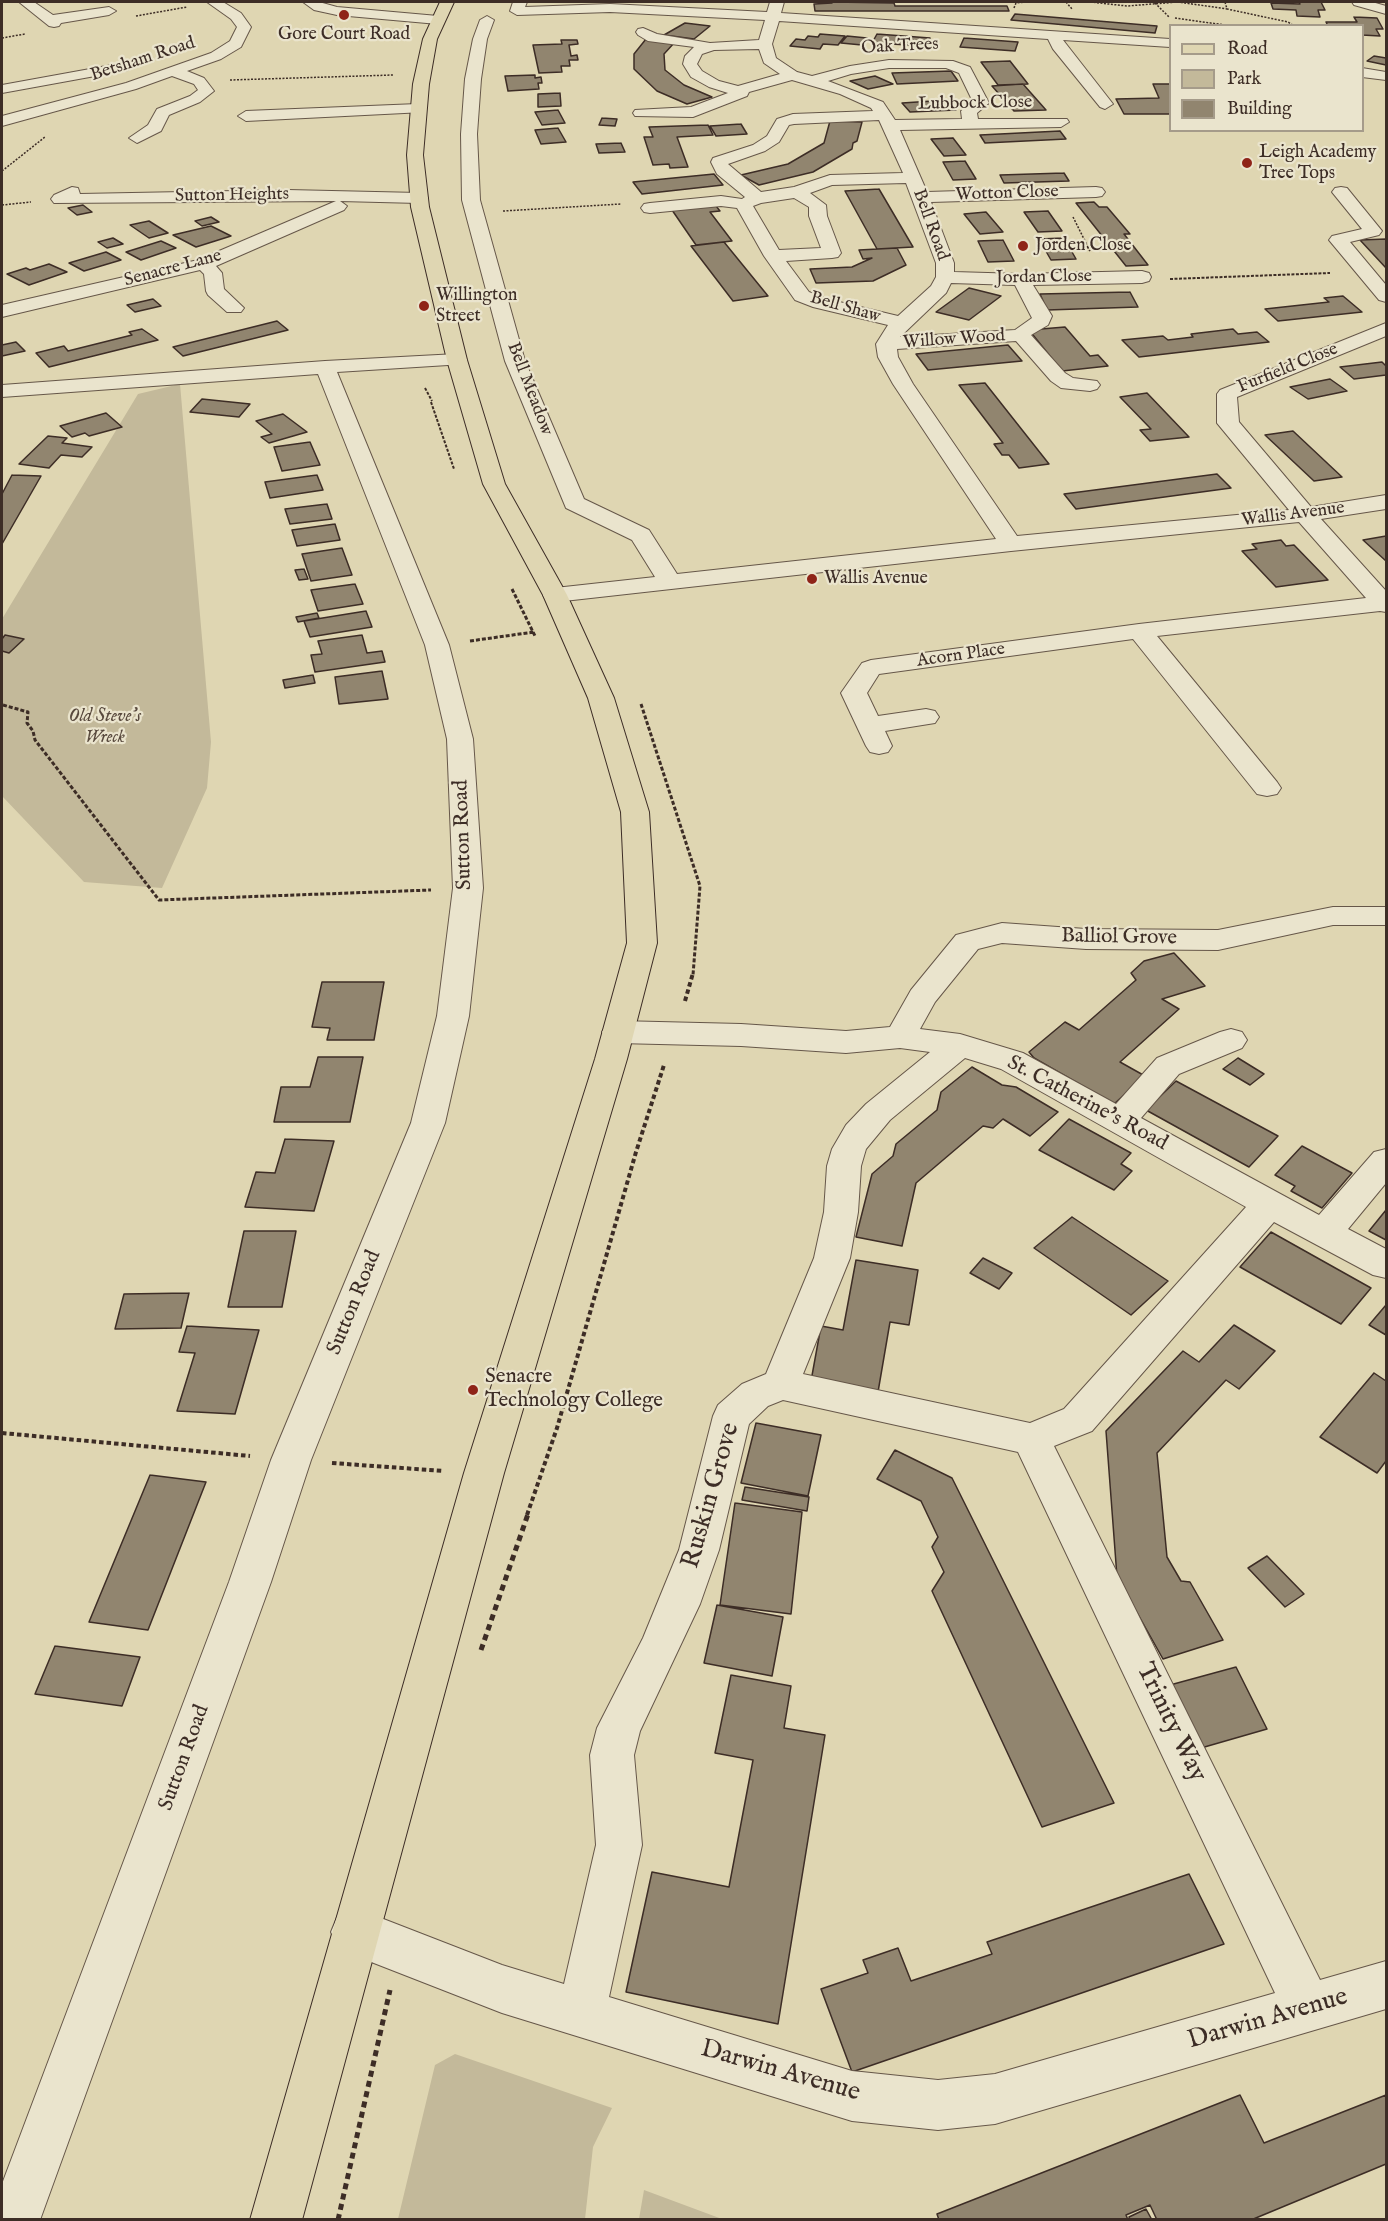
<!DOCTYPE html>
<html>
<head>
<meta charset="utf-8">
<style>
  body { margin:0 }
  #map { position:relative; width:1388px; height:2221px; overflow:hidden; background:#dfd6b2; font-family:"IM FELL English",serif }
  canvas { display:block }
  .frame { position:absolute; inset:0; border:3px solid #3d2d26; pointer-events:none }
  .legend { position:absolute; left:1169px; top:24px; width:195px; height:108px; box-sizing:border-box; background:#eae4cd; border:2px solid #a59b8a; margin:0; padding:8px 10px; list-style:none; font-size:18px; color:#3d2d26 }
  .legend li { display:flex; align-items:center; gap:12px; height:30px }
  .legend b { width:30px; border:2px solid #a59b8a }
</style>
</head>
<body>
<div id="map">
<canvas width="1388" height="2221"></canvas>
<div class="frame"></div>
<ul class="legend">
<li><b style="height:8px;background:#dfd6b2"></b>Road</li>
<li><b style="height:16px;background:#c3b99a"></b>Park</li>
<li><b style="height:16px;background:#91856f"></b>Building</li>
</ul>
</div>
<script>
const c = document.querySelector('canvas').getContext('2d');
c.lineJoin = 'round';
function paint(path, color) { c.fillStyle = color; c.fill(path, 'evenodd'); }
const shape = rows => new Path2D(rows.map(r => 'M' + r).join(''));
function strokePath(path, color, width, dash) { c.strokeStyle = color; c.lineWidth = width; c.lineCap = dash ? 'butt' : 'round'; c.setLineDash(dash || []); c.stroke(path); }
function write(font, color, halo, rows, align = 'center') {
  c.font = font + ' "IM FELL English",serif'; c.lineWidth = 4.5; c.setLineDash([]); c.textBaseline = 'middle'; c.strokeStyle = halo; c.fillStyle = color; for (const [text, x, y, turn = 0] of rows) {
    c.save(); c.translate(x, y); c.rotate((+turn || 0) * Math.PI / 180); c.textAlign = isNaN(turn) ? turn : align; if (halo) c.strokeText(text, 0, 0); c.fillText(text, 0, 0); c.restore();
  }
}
const green = shape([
  [180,384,211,742,207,788,162,888,84,882,2,796,2,619,138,394],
  [455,2054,612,2108,593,2147,585,2219,398,2219,435,2065],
  [644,2190,722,2219,639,2219]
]);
const building = shape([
  [832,2,894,3,895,6,1007,6,1009,11,815,11,814,4,832,3,832,2],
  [1299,2,1321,2,1325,10,1318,10,1320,17,1297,16,1296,10,1273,9,1271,3,1300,4,1299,2],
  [1015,14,1157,26,1155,33,1011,20,1015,14],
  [1354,17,1377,18,1383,29,1376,29,1380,36,1362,35,1362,26,1328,26,1326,22,1357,22,1354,17],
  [685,23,710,26,694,39,664,35,685,23],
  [820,34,845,36,838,45,823,44,820,49,790,46,796,39,805,40,808,36,818,37,820,34],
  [877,34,930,38,927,46,872,43,877,34],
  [847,36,867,38,862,45,841,43,847,36],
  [964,38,1018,42,1015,51,960,47,964,38],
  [646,39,675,42,664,54,665,70,684,85,712,97,687,104,657,91,634,69,634,54,646,39],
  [561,40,577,40,578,44,569,45,571,56,577,55,578,60,569,60,570,66,561,66,562,72,539,73,533,45,562,44,561,40],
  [1374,56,1386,58,1386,65,1367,61,1374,56],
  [1010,61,1028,84,998,85,981,62,1010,61],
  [951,71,958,81,897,84,892,73,951,71],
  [535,75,535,78,541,77,542,83,538,83,539,89,508,91,505,76,535,75],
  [875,76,893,84,868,89,850,81,875,76],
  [1023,84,1046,110,1014,111,992,86,1023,84],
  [1153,84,1170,84,1170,114,1124,114,1116,99,1159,98,1153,84],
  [560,93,561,106,538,107,538,94,560,93],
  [948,100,956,110,910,112,902,103,948,100],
  [558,110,565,123,542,125,535,112,558,110],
  [602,118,617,119,615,126,599,125,602,118],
  [830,121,862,122,857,141,853,143,852,149,813,172,759,185,741,175,788,164,824,143,830,121],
  [741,124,747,134,716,136,710,126,741,124],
  [708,125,713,135,677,137,688,167,670,168,669,164,653,165,644,137,653,137,649,127,708,125],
  [558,128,566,142,541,144,535,130,558,128],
  [1060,131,1066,139,985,143,980,135,1060,131],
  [953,138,966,155,944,156,931,139,953,138],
  [621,143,625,152,599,153,596,144,621,143],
  [965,161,976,179,953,180,943,162,965,161],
  [1064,173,1069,181,1004,183,1000,175,1064,173],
  [714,174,723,185,642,194,633,182,714,174],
  [879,189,913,247,877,249,845,191,879,189],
  [1094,202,1099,207,1107,207,1130,234,1124,234,1148,265,1126,266,1076,203,1094,202],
  [83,205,92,212,77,215,68,208,83,205],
  [716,206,720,211,710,212,732,241,696,245,672,210,716,206],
  [1048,211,1062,231,1038,232,1024,212,1048,211],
  [986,212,1003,232,980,234,964,214,986,212],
  [211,217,219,222,202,226,195,221,211,217],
  [149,221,168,233,149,238,130,225,149,221],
  [211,226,231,236,196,247,173,235,211,226],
  [113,238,123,244,107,248,98,242,113,238],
  [1064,238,1076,259,1051,260,1039,239,1064,238],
  [1386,239,1386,268,1360,240,1386,239],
  [1003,240,1014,261,988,262,978,241,1003,240],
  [161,241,176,248,141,260,126,252,161,241],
  [724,242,768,296,733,301,691,246,724,242],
  [897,248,906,265,873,281,816,283,810,269,852,267,872,258,863,259,859,250,897,248],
  [106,252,121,260,84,271,69,263,106,252],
  [49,264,67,272,29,285,7,274,26,268,30,270,49,264],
  [969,288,1001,296,969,320,936,312,969,288],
  [1130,292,1138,307,1047,310,1040,294,1130,292],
  [1343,296,1362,312,1278,321,1265,309,1329,302,1324,298,1343,296],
  [153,299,161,306,135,312,127,305,153,299],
  [277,321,288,330,183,356,173,347,277,321],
  [1065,327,1090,356,1098,355,1108,366,1062,371,1029,330,1065,327],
  [142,329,158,340,49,367,36,353,64,346,68,351,132,335,129,332,142,329],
  [1233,329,1238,334,1257,332,1269,342,1139,357,1122,340,1163,336,1168,340,1193,337,1191,334,1233,329],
  [16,342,25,351,2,356,2,345,16,342],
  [1008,345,1022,361,928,370,916,354,1008,345],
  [1382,362,1386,366,1386,375,1354,379,1340,367,1382,362],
  [1330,379,1347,391,1308,399,1290,387,1330,379],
  [985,383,1049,464,1019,468,1009,455,1002,455,994,444,1003,443,959,385,985,383],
  [1147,393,1189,437,1150,441,1140,430,1151,429,1120,397,1147,393],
  [202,399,250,404,239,417,190,412,202,399],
  [106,413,122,427,89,436,85,433,72,437,60,426,106,413],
  [283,414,307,432,269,443,261,437,272,434,256,421,283,414],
  [1293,431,1342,477,1314,481,1265,435,1293,431],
  [48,436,67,438,62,443,92,447,82,457,61,455,49,468,19,464,48,436],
  [310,442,320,465,282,471,274,447,310,442],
  [1217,474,1231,488,1076,509,1064,494,1217,474],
  [12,475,41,476,2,544,2,494,12,475],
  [317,475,323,490,270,498,265,482,317,475],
  [327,504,332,519,290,524,285,509,327,504],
  [335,524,340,540,297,546,292,530,335,524],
  [1386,536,1386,561,1363,540,1386,536],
  [1281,540,1286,546,1294,545,1328,580,1276,587,1242,551,1257,549,1252,544,1281,540],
  [342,548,352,575,311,581,302,554,342,548],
  [304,569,308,579,299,580,295,570,304,569],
  [355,584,363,604,318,611,311,590,355,584],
  [366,611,372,627,310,637,304,621,366,611],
  [317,613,319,618,298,622,296,617,317,613],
  [5,635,24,639,9,653,2,651,2,639,5,635],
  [362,635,367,653,382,651,385,662,315,672,311,655,322,654,318,641,362,635],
  [382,671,388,699,339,704,335,677,382,671],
  [313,675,315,683,285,688,283,680,313,675],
  [1174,953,1205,986,1162,999,1179,1009,1120,1062,1145,1076,1114,1104,1034,1058,1029,1052,1065,1022,1079,1030,1136,980,1131,973,1144,961,1174,953],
  [322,982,384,982,374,1040,327,1040,330,1028,312,1027,322,982],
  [318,1057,363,1057,350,1122,274,1122,281,1087,310,1087,318,1057],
  [1238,1058,1264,1074,1250,1085,1223,1069,1238,1058],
  [972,1067,1002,1085,1016,1087,1058,1112,1030,1136,1003,1119,993,1128,983,1126,916,1183,902,1246,856,1237,872,1174,893,1156,896,1144,937,1110,941,1092,972,1067],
  [1176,1081,1278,1136,1249,1167,1146,1110,1176,1081],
  [1069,1119,1131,1153,1121,1164,1132,1171,1114,1190,1039,1150,1069,1119],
  [285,1139,334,1141,314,1211,245,1207,256,1172,275,1173,285,1139],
  [1302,1146,1352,1173,1322,1208,1291,1191,1295,1186,1275,1175,1302,1146],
  [1386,1210,1386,1240,1369,1231,1386,1210],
  [1072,1217,1168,1281,1131,1315,1034,1248,1072,1217],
  [244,1231,296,1231,282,1307,228,1307,244,1231],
  [1271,1232,1371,1288,1341,1324,1240,1267,1271,1232],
  [983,1258,1012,1273,999,1289,970,1273,983,1258],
  [856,1260,918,1270,909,1325,890,1322,878,1392,811,1381,821,1326,843,1330,856,1260],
  [189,1293,181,1328,115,1329,124,1294,189,1293],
  [1386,1305,1386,1335,1369,1325,1386,1305],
  [1234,1325,1275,1351,1239,1389,1226,1380,1157,1453,1167,1557,1181,1581,1190,1582,1223,1640,1163,1659,1117,1577,1106,1431,1183,1351,1199,1362,1234,1325],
  [187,1326,259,1330,235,1414,177,1411,195,1353,179,1352,187,1326],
  [1374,1373,1386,1381,1386,1461,1377,1473,1320,1437,1374,1373],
  [756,1423,821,1435,808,1496,741,1483,756,1423],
  [895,1450,952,1478,1114,1803,1042,1827,932,1591,944,1572,932,1547,938,1537,921,1501,877,1479,895,1450],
  [150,1475,206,1482,148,1630,89,1622,150,1475],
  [745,1487,809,1497,807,1511,742,1500,745,1487],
  [735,1503,802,1512,791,1614,720,1605,735,1503],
  [1267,1556,1304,1594,1285,1607,1248,1568,1267,1556],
  [717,1605,783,1617,772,1676,704,1663,717,1605],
  [55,1646,140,1657,122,1706,35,1694,55,1646],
  [1236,1667,1267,1729,1201,1748,1170,1685,1236,1667],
  [731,1675,791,1686,784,1728,825,1735,778,2024,626,1992,652,1872,729,1887,753,1760,715,1753,731,1675],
  [1189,1874,1224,1944,852,2072,821,1989,868,1973,863,1960,898,1948,911,1981,992,1954,987,1942,1189,1874],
  [1240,2095,1264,2143,1386,2095,1386,2164,1251,2220,1157,2220,1150,2205,1126,2215,1128,2220,939,2220,937,2214,1240,2095],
  [1146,2209,1152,2220,1130,2220,1129,2217,1146,2209]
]);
const pathFar4 = shape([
  [1066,2,1072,9],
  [1090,2,1127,6,1178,2,1227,9],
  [1225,2,1227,9,1288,22,1294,26],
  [1155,3,1169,17],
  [1014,8,1016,3,1025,2],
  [136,16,187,7],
  [1175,18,1232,26],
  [2,38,25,34],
  [230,80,393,75],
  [2,171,45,137],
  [2,205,31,202],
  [503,211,621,204],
  [1073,217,1086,243]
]);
const pathFar3 = shape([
  [1085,242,1090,251],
  [1170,279,1330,273],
  [425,388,432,401],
  [431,402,454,469]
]);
const pathFar2 = shape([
  [512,589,535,636],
  [470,641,534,632],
  [641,704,700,886,693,975],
  [3,705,28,712,27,723,33,731,35,740,159,900,431,890]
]);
const pathFar1 = shape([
  [685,1001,693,973],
  [2,1433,250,1456],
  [332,1463,444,1471],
  [527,1515,557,1428,636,1152,664,1065]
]);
const path = shape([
  [481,1650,528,1514],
  [338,2220,390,1990]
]);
const minor = shape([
  [19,2,34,2,53,15,109,7,116,11,109,15,61,23,59,26,54,27,49,26,19,2],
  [207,2,223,2,241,13,251,27,241,47,221,59,187,71,204,78,214,91,200,102,169,115,161,131,137,143,129,138,148,125,157,109,190,96,198,90,194,84,172,76,136,89,2,126,2,116,126,83,211,53,230,41,237,27,231,19,207,2],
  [303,2,319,2,337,7,438,16,445,20,438,24,337,15,314,10,303,2],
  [513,2,527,2,525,7,610,4,767,12,770,2,784,2,781,13,1170,39,1170,47,1063,40,1113,104,1105,109,1100,107,1053,49,1048,39,779,21,772,44,776,58,797,72,812,76,850,66,889,60,953,61,970,67,989,103,977,113,978,119,1067,119,1069,122,1061,127,900,130,927,192,1096,187,1102,188,1105,192,1102,196,1096,197,931,202,954,263,954,272,1021,274,1142,271,1149,273,1151,277,1149,281,1142,283,1033,285,1052,316,1048,325,1031,335,1065,373,1073,378,1097,381,1100,385,1097,389,1090,391,1061,388,1051,381,1016,341,897,349,898,357,913,384,1017,536,1289,510,1217,423,1217,394,1220,390,1386,323,1386,336,1237,397,1239,422,1311,507,1386,495,1386,509,1321,519,1386,591,1386,612,1380,611,1157,636,1277,782,1281,788,1277,794,1267,796,1257,794,1133,639,879,674,867,693,878,716,926,709,935,711,939,717,935,723,885,731,892,746,888,752,879,754,870,752,866,746,841,693,862,663,871,660,1139,624,1366,598,1299,522,1011,551,555,602,546,600,543,595,546,590,555,588,655,577,632,540,566,508,505,361,462,200,461,134,465,79,473,39,480,20,487,16,494,20,487,39,481,79,477,134,480,200,525,361,584,499,649,530,677,574,996,539,893,384,878,357,876,344,888,325,813,307,795,300,764,256,737,208,721,206,650,213,644,212,641,208,644,204,650,203,721,196,742,199,745,197,717,174,711,162,713,158,753,145,767,136,777,119,793,114,873,111,871,108,840,94,792,80,749,92,747,96,693,117,635,116,633,113,635,110,691,107,728,93,709,87,691,77,683,64,685,56,694,47,648,41,638,35,636,32,638,29,643,28,657,34,710,43,759,40,765,20,610,12,517,15,510,11,513,2],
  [759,49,764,63,780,74,738,86,719,81,702,71,697,64,702,54,714,50,759,49],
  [889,68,946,68,959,73,973,102,961,111,962,119,895,120,883,102,828,81,851,74,889,68],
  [879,120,903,173,830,175,794,187,761,192,728,164,765,151,779,142,789,125,794,124,879,120],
  [906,183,936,263,936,277,931,286,898,316,827,299,809,292,786,261,832,258,838,257,841,253,827,216,826,205,810,193,832,185,906,183],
  [794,198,809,207,809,216,821,248,779,250,753,206,761,203,794,198],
  [951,283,1015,285,1032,318,1015,330,900,337,946,293,951,283],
  [1352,2,1372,2,1386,6,1386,14,1354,5,1352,2],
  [123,63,130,67,128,70,2,93,2,85,123,63],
  [1362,68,1386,72,1386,80,1362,77,1362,68],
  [418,104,426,109,424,112,246,121,238,116,246,111,418,104],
  [72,187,78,188,80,194,288,190,419,193,425,194,428,198,425,202,419,203,340,201,347,206,344,210,216,266,222,273,224,289,244,308,241,312,227,312,208,295,206,291,204,274,200,270,2,317,2,305,198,260,336,201,54,203,51,199,54,195,72,187],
  [1341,187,1347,188,1382,231,1379,235,1350,242,1386,285,1386,302,1379,300,1329,240,1332,236,1362,229,1332,192,1335,188,1341,187],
  [457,354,464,356,467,360,464,364,337,372,449,645,473,739,483,888,469,1016,445,1123,311,1460,271,1582,40,2220,2,2220,2,2184,229,1582,271,1460,411,1123,437,1016,453,888,447,739,425,645,318,374,2,397,2,385,325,361,457,354],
  [1333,907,1386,907,1386,925,1333,925,1218,950,1086,949,1002,943,978,949,935,1002,920,1029,960,1034,1023,1053,1116,1104,1157,1058,1220,1032,1231,1029,1242,1032,1247,1040,1242,1048,1179,1074,1141,1118,1319,1215,1374,1152,1386,1149,1386,1183,1348,1229,1386,1249,1386,1278,1373,1275,1274,1222,1092,1431,1054,1446,1320,1980,1386,1961,1386,2009,995,2124,938,2130,852,2121,502,2013,338,1949,331,1932,338,1915,355,1908,502,1965,564,1984,596,1845,590,1755,597,1728,643,1638,679,1550,713,1416,718,1405,742,1384,766,1374,814,1258,824,1212,827,1166,832,1149,846,1125,866,1104,930,1052,900,1048,846,1053,741,1046,618,1043,607,1040,602,1032,607,1024,618,1021,741,1024,846,1031,890,1027,911,990,956,935,1002,923,1086,929,1218,930,1333,907],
  [965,1058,1001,1069,1246,1207,1064,1409,1030,1423,803,1374,850,1258,858,1212,861,1166,866,1149,890,1120,965,1058],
  [783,1400,1018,1452,1275,1993,995,2074,938,2080,852,2071,609,1997,642,1845,634,1755,640,1731,700,1604,719,1550,749,1424,768,1406,783,1400]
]);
const major = shape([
  [440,2,454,2,437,39,429,84,423,155,429,207,467,360,505,484,567,595,614,698,649,812,657,943,627,1059,504,1473,302,2220,250,2220,464,1473,595,1059,627,943,621,812,588,698,543,595,483,484,447,360,411,207,407,155,413,84,423,39,440,2]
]);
const markers = [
  [344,15,6,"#8f2418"],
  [1247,163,6,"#8f2418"],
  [1023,246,6,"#8f2418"],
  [424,306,6,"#8f2418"],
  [812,579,6,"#8f2418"],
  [473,1390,6,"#8f2418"]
];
const farPoinames = [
  ["Gore Court Road",344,35,"center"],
  ["Leigh Academy",1259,153],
  ["Tree Tops",1259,174],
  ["Jorden Close",1035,246],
  ["Willington",436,296],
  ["Street",436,317],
  ["Wallis Avenue",824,579]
];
const farStreetnames = [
  ["Oak Trees",900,47,-3],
  ["Betsham Road",143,60,-18],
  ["Lubbock Close",975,104,-1],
  ["Wotton Close",1007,194,-2],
  ["Sutton Heights",232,196,-1],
  ["Bell Road",930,225,70],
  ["Senacre Lane",173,269,-15],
  ["Jordan Close",1044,278,-1],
  ["Bell Shaw",845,308,16],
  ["Willow Wood",954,340,-4],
  ["Furfield Close",1288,369,-22],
  ["Bell Meadow",529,389,69],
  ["Wallis Avenue",1293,515,-7],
  ["Acorn Place",961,656,-8]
];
const farParknames = [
  ["Old Steve's",105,717],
  ["Wreck",105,738]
];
const streetNames = [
  ["Sutton Road",464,835,-92],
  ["Balliol Grove",1119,938,1],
  ["St. Catherine's Road",1087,1104,28],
  ["Sutton Road",355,1303,-68],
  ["Sutton Road",185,1758,-70]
];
const poiNames = [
  ["Senacre",485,1378],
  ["Technology College",485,1402]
];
const nearStreetnames = [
  ["Ruskin Grove",712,1496,-74],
  ["Trinity Way",1170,1723,64],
  ["Darwin Avenue",1268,2020,-16],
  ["Darwin Avenue",780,2072,16]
];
paint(green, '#c3b99a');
paint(building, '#91856f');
strokePath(building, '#3d2d26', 1.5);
strokePath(minor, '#665749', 2);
strokePath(major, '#3d2d26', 2);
strokePath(pathFar4, '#3d2d26', 1.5, [2, 1.5]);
strokePath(pathFar3, '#3d2d26', 2, [3, 1.5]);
strokePath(pathFar2, '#3d2d26', 3, [4, 2]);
strokePath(pathFar1, '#3d2d26', 4, [4.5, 3]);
strokePath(path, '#3d2d26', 5, [6, 4.5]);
paint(minor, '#eae4cd');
paint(major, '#dfd6b2');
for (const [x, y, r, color] of markers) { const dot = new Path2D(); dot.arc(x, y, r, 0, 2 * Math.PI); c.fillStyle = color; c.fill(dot); strokePath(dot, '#eae4cd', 2); }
write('18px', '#3d2d26', '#eae4cd', farPoinames, 'left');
write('18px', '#3d2d26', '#eae4cd', farStreetnames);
write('italic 18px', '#58493d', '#eae4cd', farParknames);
write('21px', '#3d2d26', '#eae4cd', streetNames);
write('21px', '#3d2d26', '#eae4cd', poiNames, 'left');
write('26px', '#3d2d26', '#eae4cd', nearStreetnames);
</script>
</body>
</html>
